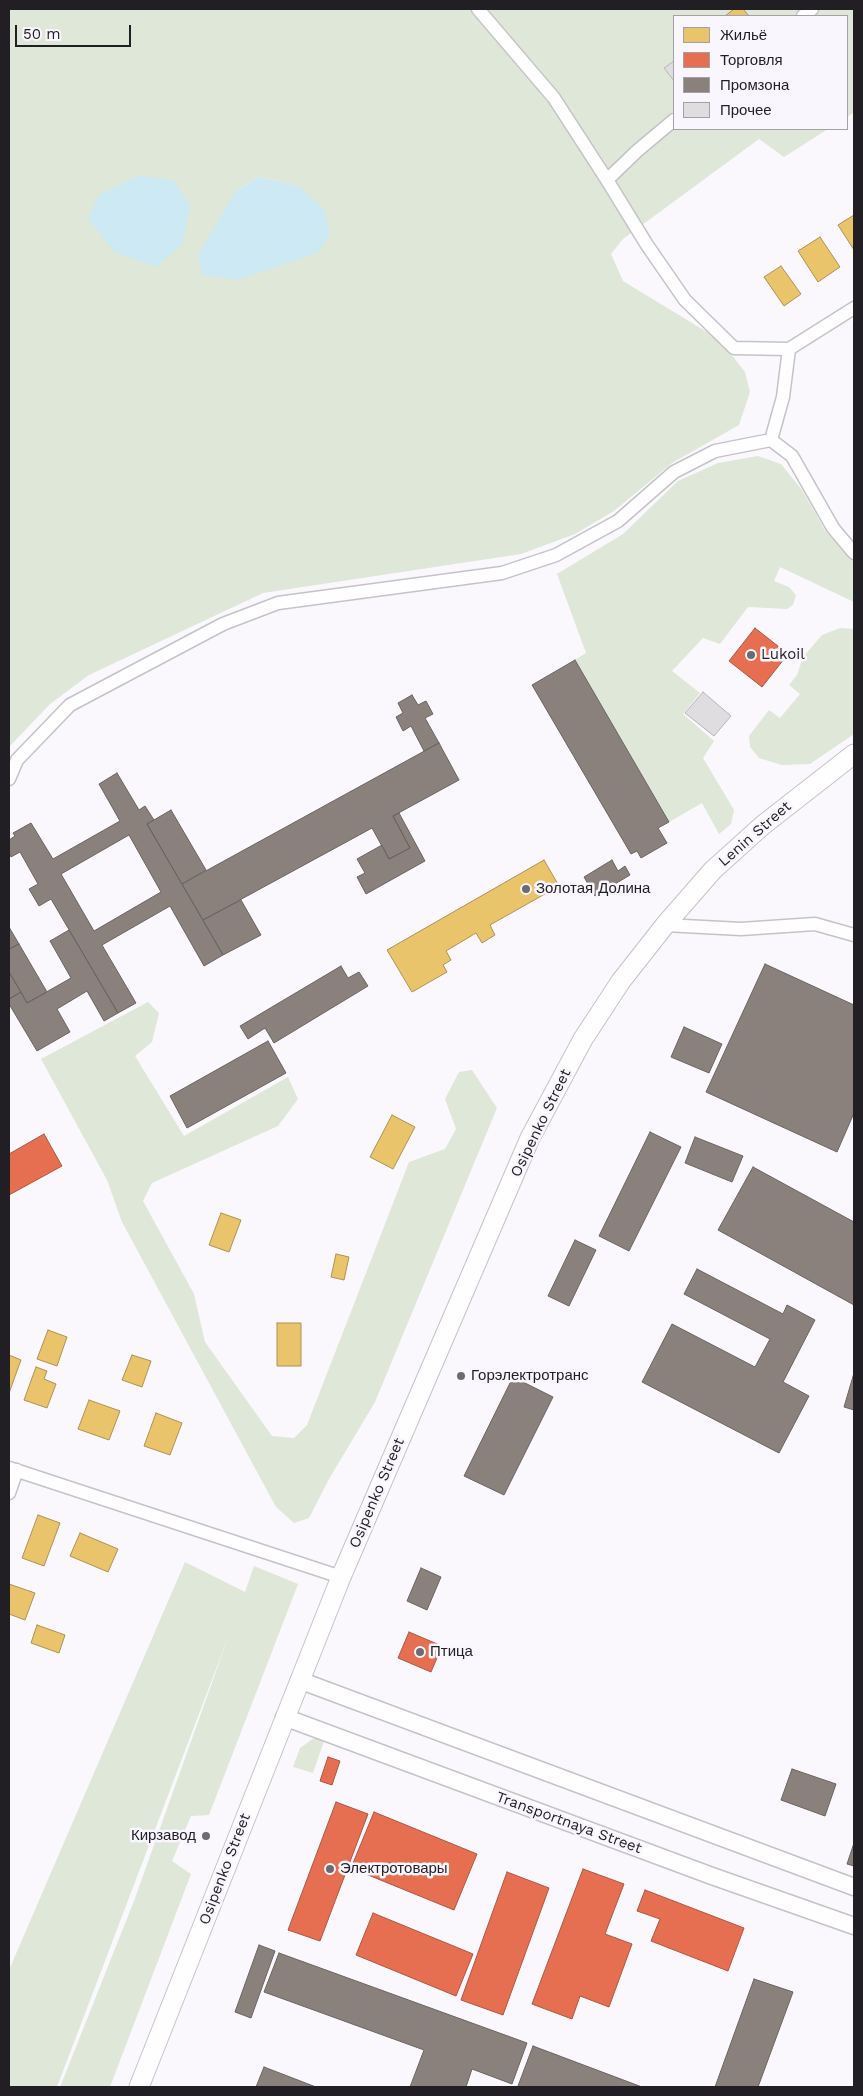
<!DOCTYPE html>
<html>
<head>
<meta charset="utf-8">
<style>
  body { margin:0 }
  #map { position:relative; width:863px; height:2096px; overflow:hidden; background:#faf8fc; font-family:"Work Sans",sans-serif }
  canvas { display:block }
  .frame { position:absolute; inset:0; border:10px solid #211f23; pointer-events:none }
  .legend { position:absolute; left:673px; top:15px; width:175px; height:115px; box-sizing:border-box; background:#f9f6fe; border:1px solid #a3a0a6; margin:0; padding:6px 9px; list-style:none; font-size:15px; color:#211f23 }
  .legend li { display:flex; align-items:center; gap:10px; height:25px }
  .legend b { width:25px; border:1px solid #a3a0a6 }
  .scale { position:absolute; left:15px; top:25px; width:116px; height:22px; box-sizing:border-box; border:2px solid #211f23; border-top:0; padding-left:6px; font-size:15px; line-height:18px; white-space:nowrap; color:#211f23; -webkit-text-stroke:4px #f9f6fe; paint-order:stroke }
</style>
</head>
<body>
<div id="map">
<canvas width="863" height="2096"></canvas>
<div class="frame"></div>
<ul class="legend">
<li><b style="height:14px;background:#e9c46a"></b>Жильё</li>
<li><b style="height:14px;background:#e76f51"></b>Торговля</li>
<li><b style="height:14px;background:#8a817c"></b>Промзона</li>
<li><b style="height:14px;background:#e0dde0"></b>Прочее</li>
</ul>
<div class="scale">50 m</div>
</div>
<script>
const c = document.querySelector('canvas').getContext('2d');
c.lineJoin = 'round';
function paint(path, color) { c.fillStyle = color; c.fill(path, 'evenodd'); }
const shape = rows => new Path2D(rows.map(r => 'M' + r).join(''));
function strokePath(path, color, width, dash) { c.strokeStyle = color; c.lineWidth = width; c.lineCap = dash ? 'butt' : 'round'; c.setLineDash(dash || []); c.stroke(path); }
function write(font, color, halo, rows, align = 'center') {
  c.font = font + ' "Work Sans",sans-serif'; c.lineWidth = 5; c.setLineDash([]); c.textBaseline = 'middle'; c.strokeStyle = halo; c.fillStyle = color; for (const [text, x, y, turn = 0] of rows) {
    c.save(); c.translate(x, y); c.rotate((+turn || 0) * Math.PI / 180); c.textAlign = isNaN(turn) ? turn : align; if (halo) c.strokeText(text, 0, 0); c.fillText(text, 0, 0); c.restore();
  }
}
const green = shape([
  [9,9,854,9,854,112,847,117,847,16,674,16,674,129,828,129,784,157,759,139,623,239,611,254,623,281,720,340,745,372,750,392,739,425,672,463,614,511,575,534,521,554,263,593,89,675,50,704,9,747],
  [259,177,297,186,236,191],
  [758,456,781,464,802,490,826,532,854,561,854,602,780,567,774,581,789,587,796,595,793,605,787,609,748,607,720,644,703,638,672,671,700,693,683,714,714,741,703,758,734,810,731,824,719,834,702,803,669,822,575,660,586,653,557,574,623,534,678,481,718,463],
  [840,628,854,629,854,734,810,764,782,765,759,758,750,747,749,736,769,710,780,718,800,694,789,685,797,675,803,657,822,635],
  [148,1002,159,1013,152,1042,135,1056,184,1136,288,1077,298,1099,278,1126,152,1183,143,1201,194,1294,205,1342,272,1436,294,1438,307,1425,409,1162,445,1149,456,1129,445,1099,459,1072,472,1070,497,1108,375,1402,329,1479,309,1518,294,1523,276,1507,122,1222,107,1180,41,1059],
  [185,1562,245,1592,254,1566,298,1584,209,1815,191,1816,172,1861,191,1874,110,2087,60,2087,134,1901,229,1635,57,2087,9,2087,9,1970],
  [314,1738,324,1741,313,1773,293,1767,300,1748]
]);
const water = shape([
  [138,176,173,180,190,205,183,243,156,267,115,252,88,219,99,195],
  [259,177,298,186,324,209,330,235,317,253,238,280,202,275,198,255,236,191]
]);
const homes = shape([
  [734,9,743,9,749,16,725,16,734,9],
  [854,215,854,250,838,225,854,215],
  [820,237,840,267,818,282,798,251,820,237],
  [781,266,801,294,784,306,764,277,781,266],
  [544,860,559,886,490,925,495,935,482,943,476,933,446,951,451,960,443,965,447,972,412,992,387,950,544,860],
  [392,1115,415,1127,393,1169,370,1157,392,1115],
  [221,1213,241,1220,229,1252,209,1245,221,1213],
  [336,1254,349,1257,344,1280,331,1277,336,1254],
  [277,1323,301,1323,301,1366,277,1366,277,1323],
  [48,1330,67,1337,57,1366,37,1359,48,1330],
  [9,1355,21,1360,9,1393,9,1355],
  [132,1355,151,1361,142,1387,122,1380,132,1355],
  [36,1367,47,1371,44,1379,56,1384,47,1408,24,1400,36,1367],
  [89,1400,120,1411,109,1440,78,1429,89,1400],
  [156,1413,182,1423,170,1455,144,1446,156,1413],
  [38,1515,60,1523,44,1566,22,1558,38,1515],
  [80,1533,118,1549,108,1572,70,1556,80,1533],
  [9,1584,35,1593,25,1620,9,1614,9,1584],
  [37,1625,65,1635,59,1653,31,1643,37,1625]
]);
const shops = shape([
  [755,628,788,654,762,687,729,661,755,628],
  [44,1134,62,1166,9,1195,9,1154,44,1134],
  [409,1632,442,1646,431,1672,398,1658,409,1632],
  [328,1757,340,1761,332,1785,320,1781,328,1757],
  [336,1802,368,1814,320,1941,288,1930,336,1802],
  [374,1812,477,1854,454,1910,351,1868,374,1812],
  [583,1869,624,1884,605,1934,632,1944,609,2007,580,1996,572,2019,532,2004,583,1869],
  [507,1872,549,1888,503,2015,461,2000,507,1872],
  [645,1890,744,1928,728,1971,651,1941,660,1919,637,1911,645,1890],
  [373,1913,473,1954,456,1996,356,1955,373,1913]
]);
const industry = shape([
  [575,660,669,822,658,828,667,843,641,858,637,851,631,854,532,685,575,660],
  [412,695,418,705,426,701,433,714,425,718,439,743,424,751,411,726,403,731,396,717,403,713,398,703,412,695],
  [439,743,459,780,393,816,410,848,389,859,372,828,203,920,182,884,439,743],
  [117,773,139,810,145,806,154,820,147,824,223,955,204,966,170,906,102,945,136,1003,118,1013,51,899,39,906,29,889,38,884,20,852,11,857,9,852,9,840,15,836,13,833,31,823,53,859,120,821,99,784,117,773],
  [129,835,161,892,94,931,61,874,129,835],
  [171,810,206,870,182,884,147,824,171,810],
  [399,813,425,861,366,894,357,877,365,873,357,859,382,845,389,859,410,848,393,816,399,813],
  [612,860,618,871,625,866,630,875,595,896,584,877,612,860],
  [241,900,261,935,223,955,203,920,241,900],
  [9,927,19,944,9,949,9,927],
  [69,930,118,1013,104,1021,87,991,57,1009,70,1032,37,1051,9,1004,9,999,21,992,27,1003,71,978,50,941,69,930],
  [19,944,47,992,27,1003,9,972,9,949,19,944],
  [765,964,854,1005,854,1113,837,1152,706,1092,765,964],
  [341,966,348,978,359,972,368,986,274,1043,265,1028,248,1039,240,1026,341,966],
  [9,972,21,992,9,999,9,972],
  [684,1027,722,1044,709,1073,671,1057,684,1027],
  [268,1041,286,1073,187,1128,170,1096,268,1041],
  [650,1132,681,1147,629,1251,599,1236,650,1132],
  [695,1137,743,1156,732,1182,685,1163,695,1137],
  [753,1167,854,1222,854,1305,718,1230,753,1167],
  [575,1240,596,1250,569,1306,548,1296,575,1240],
  [697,1269,783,1314,787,1305,815,1320,783,1382,809,1396,779,1453,642,1382,672,1324,755,1367,770,1339,684,1294,697,1269],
  [854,1373,854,1410,844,1407,854,1373],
  [513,1377,553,1397,504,1495,464,1476,513,1377],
  [421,1568,441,1577,427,1610,407,1601,421,1568],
  [792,1769,836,1784,825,1816,781,1800,792,1769],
  [854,1843,854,1866,847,1864,854,1843],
  [259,1945,275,1951,251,2018,235,2012,259,1945],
  [279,1953,527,2043,512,2084,472,2069,466,2087,410,2087,424,2050,264,1992,279,1953],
  [754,1979,793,1992,758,2087,715,2087,754,1979],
  [533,2046,642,2087,520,2087,518,2086,533,2046],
  [264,2067,316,2087,256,2087,264,2067]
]);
const building = shape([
  [674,61,674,81,664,68,674,61],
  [703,692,731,716,714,736,685,713,703,692]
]);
const minor = shape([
  [478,9,554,98,607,180,647,245,685,300,734,348,789,349],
  [803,16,812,9],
  [607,180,637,151,674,120],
  [771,440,783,397,789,349,854,308],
  [9,779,17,760,70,705,223,624,278,603,502,573,556,555,618,521,674,472,715,451,771,440,792,456,833,528,854,553],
  [665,925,741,929,815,924,854,935],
  [9,1468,341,1577],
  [9,1493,17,1470]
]);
const tertiary = shape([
  [299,1680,854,1887],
  [284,1717,712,1876,854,1926]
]);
const secondary = shape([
  [139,2087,341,1577,530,1138,583,1039,621,981,665,925,713,870,763,825,854,754]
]);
const markers = [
  [751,655,5,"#6d6b6f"],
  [526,889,5,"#6d6b6f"],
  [461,1376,5,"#6d6b6f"],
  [420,1652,5,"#6d6b6f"],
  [206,1836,5,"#6d6b6f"],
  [330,1869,5,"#6d6b6f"]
];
const poiNames = [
  ["Lukoil",761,655],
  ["Золотая Долина",536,889],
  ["Горэлектротранс",471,1376],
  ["Птица",430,1652],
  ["Кирзавод",196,1836,"right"],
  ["Электротовары",340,1869]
];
const streetNames = [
  ["Lenin Street",755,834,-41],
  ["Osipenko Street",541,1123,-64],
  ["Osipenko Street",377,1493,-67],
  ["Transportnaya Street",569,1823,20],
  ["Osipenko Street",225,1869,-69]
];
paint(green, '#dee7d8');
paint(water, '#cce9f4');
paint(homes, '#e9c46a');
strokePath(homes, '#ad9255', 1);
paint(shops, '#e76f51');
strokePath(shops, '#ac5743', 1);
paint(industry, '#8a817c');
strokePath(industry, '#6a6461', 1);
paint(building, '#e0dde0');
strokePath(building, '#b8b5b9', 1);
strokePath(minor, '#c5c3c7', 15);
strokePath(tertiary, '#c5c3c7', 19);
strokePath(secondary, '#c5c3c7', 21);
strokePath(minor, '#fefeff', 12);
strokePath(tertiary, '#fefeff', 16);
strokePath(secondary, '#fefeff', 19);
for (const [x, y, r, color] of markers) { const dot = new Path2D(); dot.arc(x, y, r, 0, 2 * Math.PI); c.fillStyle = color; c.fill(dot); strokePath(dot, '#f9f6fe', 2); }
write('15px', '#211f23', '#f9f6fe', poiNames, 'left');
write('15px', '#211f23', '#f9f6fe', streetNames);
</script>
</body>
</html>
